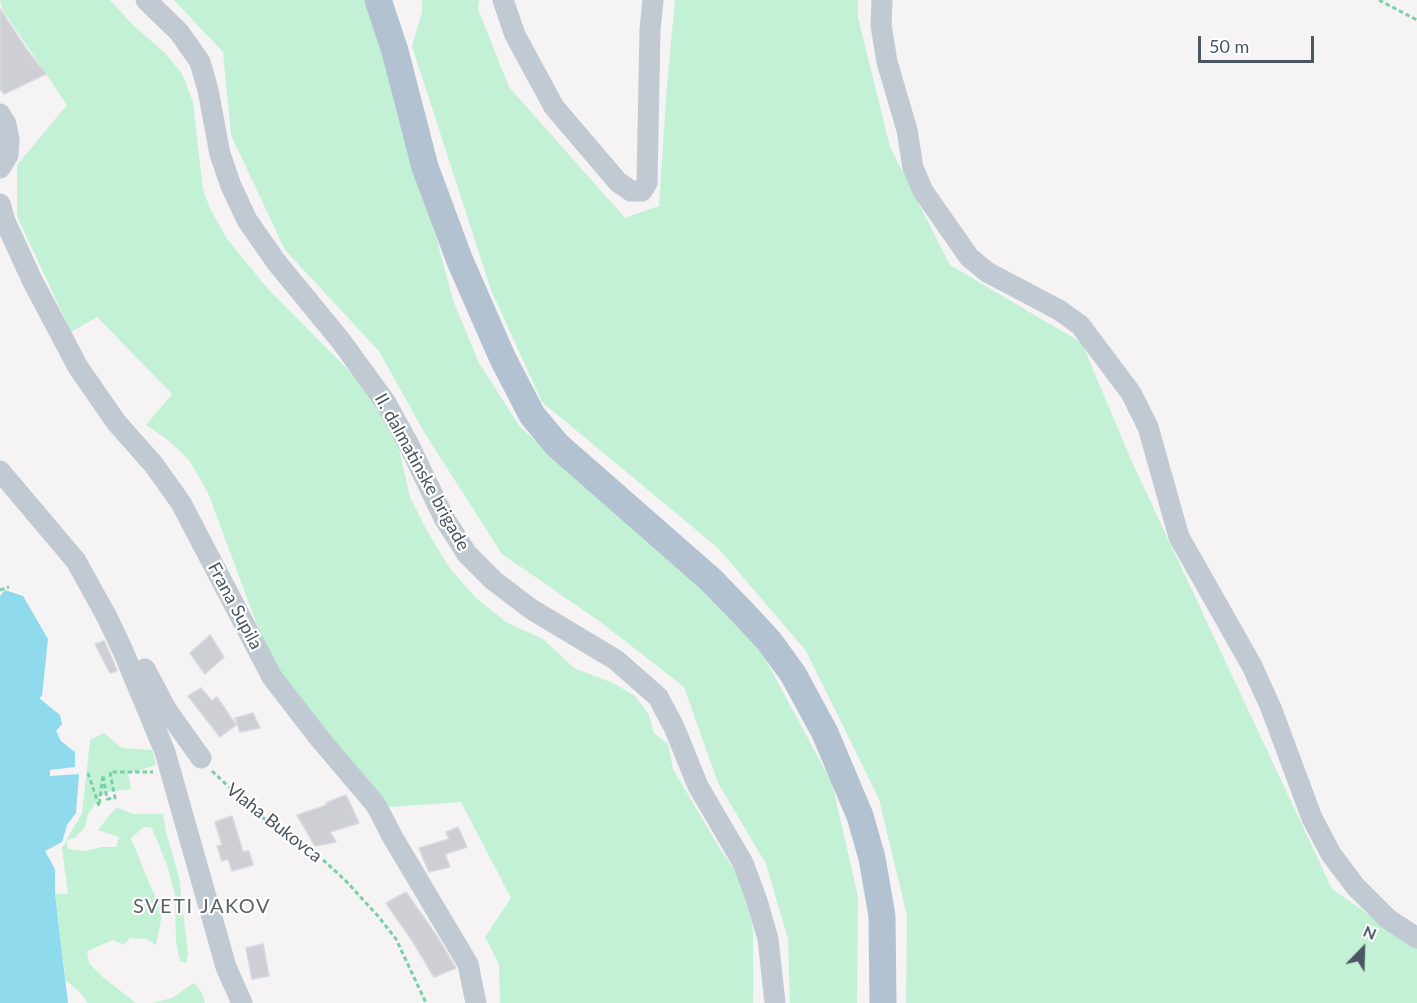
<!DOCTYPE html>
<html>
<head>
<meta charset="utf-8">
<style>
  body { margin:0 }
  #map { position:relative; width:1417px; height:1003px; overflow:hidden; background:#f5f3f3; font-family:Lato,sans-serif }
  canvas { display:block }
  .north { position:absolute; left:1333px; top:919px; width:60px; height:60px; -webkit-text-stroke:4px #fff; paint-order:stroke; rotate:23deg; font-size:16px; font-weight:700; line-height:24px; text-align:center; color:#4a5661 }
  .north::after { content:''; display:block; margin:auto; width:21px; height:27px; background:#4a5661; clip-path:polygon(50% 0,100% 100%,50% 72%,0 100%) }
  .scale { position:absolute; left:1198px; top:36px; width:116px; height:27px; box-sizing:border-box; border:3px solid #4a5661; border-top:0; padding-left:8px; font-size:18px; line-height:21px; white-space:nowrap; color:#4a5661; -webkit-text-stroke:4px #fff; paint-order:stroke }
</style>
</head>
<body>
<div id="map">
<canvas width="1417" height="1003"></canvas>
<div class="north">N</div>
<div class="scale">50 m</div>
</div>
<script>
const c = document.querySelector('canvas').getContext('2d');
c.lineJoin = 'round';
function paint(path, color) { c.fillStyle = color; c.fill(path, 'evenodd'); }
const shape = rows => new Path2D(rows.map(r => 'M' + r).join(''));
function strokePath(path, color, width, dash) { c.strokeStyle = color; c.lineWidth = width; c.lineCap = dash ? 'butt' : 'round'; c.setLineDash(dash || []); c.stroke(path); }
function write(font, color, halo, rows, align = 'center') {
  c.font = font + ' Lato,sans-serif'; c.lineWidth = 4.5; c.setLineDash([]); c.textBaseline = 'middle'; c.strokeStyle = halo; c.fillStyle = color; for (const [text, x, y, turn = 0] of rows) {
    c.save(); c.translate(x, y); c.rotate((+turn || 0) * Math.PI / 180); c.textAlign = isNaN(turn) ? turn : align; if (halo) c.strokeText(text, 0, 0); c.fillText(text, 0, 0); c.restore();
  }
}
const green = shape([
  [0,0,110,0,132,24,166,54,182,74,193,102,203,189,210,209,227,239,269,290,381,403,399,449,410,497,427,531,449,567,476,598,506,622,543,639,574,668,613,683,635,696,649,715,654,733,668,744,673,769,720,849,738,875,748,902,753,930,753,1003,500,1003,499,964,485,937,511,898,461,802,389,807,330,742,290,694,261,635,208,493,189,460,168,440,146,425,172,394,97,317,71,332,17,216,17,165,67,105,2,9],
  [174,0,364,0,398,96,453,300,479,363,520,427,692,578,755,640,832,783,858,897,857,1003,790,1003,788,939,766,864,718,783,684,687,602,623,502,554,424,432,379,351,285,250,231,135,223,52],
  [422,0,479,0,478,9,509,87,625,218,659,206,667,85,675,0,858,0,858,17,890,147,950,265,1082,343,1131,460,1332,889,1417,948,1417,1003,906,1003,907,916,879,799,806,651,718,548,542,402,491,290,412,46,422,12],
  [104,733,122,748,152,750,156,765,128,774,131,789,107,792,98,799,88,814,85,827,75,838,67,840,68,849,85,851,102,847,116,847,119,837,98,830,116,807,133,814,163,814,166,832,179,877,188,953,186,963,180,961,176,942,175,894,167,865,152,828,144,827,131,838,152,890,163,909,156,945,147,939,130,938,124,945,113,940,87,951,89,963,104,978,136,1003,88,1003,78,990,66,981,55,894,68,894,62,848,82,813,90,740],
  [194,983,202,993,205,1003,152,1003,172,998]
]);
const water = shape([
  [5,590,23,596,48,639,42,696,39,698,60,715,62,724,56,731,61,741,75,752,75,767,50,770,50,776,79,774,76,813,67,825,62,842,45,851,55,869,55,894,68,1003,0,1003,0,596]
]);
const building = shape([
  [0,9,27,50,46,74,4,94,0,89,0,9],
  [210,635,224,657,205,674,190,653,210,635],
  [104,641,111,656,117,671,110,673,95,644,104,641],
  [201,688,212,701,217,697,236,725,220,737,188,696,201,688],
  [253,713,260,728,240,732,235,718,253,713],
  [346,795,359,823,330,832,336,842,315,846,297,815,327,805,326,803,346,795],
  [232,816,243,852,249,851,253,865,232,871,228,859,222,861,217,846,222,845,215,822,232,816],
  [458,827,467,847,445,854,450,867,429,872,419,848,449,839,446,832,458,827],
  [406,892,436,935,456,968,434,977,413,942,386,903,406,892],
  [263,944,269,976,252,979,246,948,263,944]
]);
const path = shape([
  [1379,0,1417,20],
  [0,590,9,587],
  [212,771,259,815,321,858,345,880,378,916,396,939,426,1003],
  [88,773,99,806,103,775,107,799,115,798,110,772,153,772]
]);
const minor = shape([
  [146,0,179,32,200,62,208,90,220,154,231,186,247,220,277,263,341,341,386,403,409,445,444,518,467,554,493,580,531,609,616,660,658,697,674,727,698,786,743,863,757,901,768,939,775,1003],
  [503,0,515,35,554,107,618,182,631,191,642,191,647,183,650,30,653,0],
  [882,0,881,25,887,62,907,130,913,168,923,191,969,257,987,272,1059,310,1080,325,1131,393,1148,427,1179,537,1252,666,1271,708,1312,818,1331,854,1355,886,1388,919,1417,938],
  [0,114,6,124,9,139,8,155,0,168],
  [0,204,5,221,32,280,78,367,116,422,154,465,181,503,272,677,320,739,376,805,392,836,468,964,476,1003],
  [0,471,76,561,107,617,123,651,165,752,226,967,242,1003],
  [145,669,166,709,201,758]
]);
const major = shape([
  [378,0,395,51,425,167,460,261,503,359,532,415,557,445,711,580,744,614,769,641,793,674,825,733,860,816,872,858,882,916,883,1003]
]);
const streetNames = [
  ["II. dalmatinske brigade",422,472,61],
  ["Frana Supila",235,606,62],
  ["Vlaha Bukovca",274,823,38]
];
const neighbourhoodNames = [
  ["SVETI JAKOV",202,907]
];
paint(green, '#c3f1d5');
paint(water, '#90daee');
paint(building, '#cdcfd5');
strokePath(building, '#d7d9de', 1.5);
strokePath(path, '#7ad0a6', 3, [4.5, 3]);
strokePath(minor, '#c1cad2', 21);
strokePath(major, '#b3c2d1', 27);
write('18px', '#4a5661', '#fff', streetNames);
c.letterSpacing = '1.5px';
write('20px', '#5f6368', '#fff', neighbourhoodNames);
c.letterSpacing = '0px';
</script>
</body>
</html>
